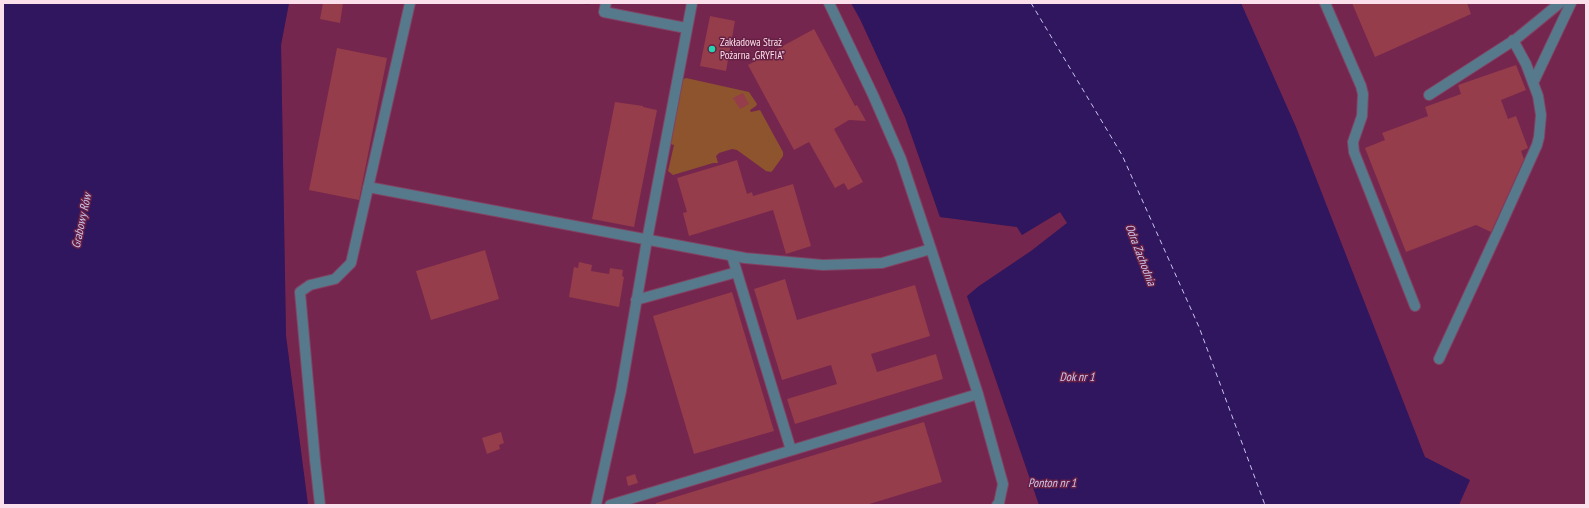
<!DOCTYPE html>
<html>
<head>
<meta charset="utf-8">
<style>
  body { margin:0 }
  #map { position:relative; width:1589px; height:508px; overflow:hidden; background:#672044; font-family:"PT Sans Narrow",sans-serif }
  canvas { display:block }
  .frame { position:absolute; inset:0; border:4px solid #fbdfea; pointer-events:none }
</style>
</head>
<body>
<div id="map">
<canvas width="1589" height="508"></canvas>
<div class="frame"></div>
</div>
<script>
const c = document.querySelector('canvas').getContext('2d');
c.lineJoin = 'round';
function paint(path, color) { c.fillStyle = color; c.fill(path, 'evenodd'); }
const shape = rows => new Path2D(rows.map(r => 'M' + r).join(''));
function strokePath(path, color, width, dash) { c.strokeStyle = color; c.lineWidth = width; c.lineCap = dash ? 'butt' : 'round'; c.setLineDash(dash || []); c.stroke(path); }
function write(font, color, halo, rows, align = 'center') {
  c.font = font + ' "PT Sans Narrow",sans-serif'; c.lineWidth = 3; c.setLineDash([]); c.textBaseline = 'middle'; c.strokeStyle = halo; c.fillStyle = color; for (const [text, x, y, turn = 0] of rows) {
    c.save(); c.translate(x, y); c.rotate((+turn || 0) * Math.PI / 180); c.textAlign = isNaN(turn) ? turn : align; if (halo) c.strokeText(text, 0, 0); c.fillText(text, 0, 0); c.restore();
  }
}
const built = shape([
  [289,3,574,3,589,5,590,3,851,3,860,19,905,117,940,217,1017,227,1022,235,1060,212,1068,223,1031,251,967,297,1039,505,308,505,286,336,281,45],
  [1185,3,1586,3,1586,505,1355,505]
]);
const green = shape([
  [686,78,749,92,757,104,756,106,750,110,751,112,760,110,783,152,783,156,773,170,771,172,766,171,737,150,732,149,719,153,716,156,718,163,713,163,673,175,668,171,674,145,670,144,682,80]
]);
const water = shape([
  [3,3,289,3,281,45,286,336,308,505,3,505],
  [851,3,1241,3,1296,127,1425,457,1470,480,1459,505,1039,505,967,296,979,286,1031,251,1067,223,1060,212,1022,235,1017,227,940,217,905,117,860,19]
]);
const ferry = shape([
  [1031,3,1122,155,1199,327,1265,505]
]);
const building = shape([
  [323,3,343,3,340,23,320,19],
  [1352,3,1467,3,1471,14,1375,57],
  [710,16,735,21,726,71,700,66],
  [814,29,855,106,857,105,866,121,849,120,834,129,863,182,848,190,844,183,835,188,809,142,794,150,748,65],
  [337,48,387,58,359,200,309,190],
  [1516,65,1526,90,1501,100,1508,119,1516,116,1528,148,1521,151,1524,159,1491,232,1476,225,1406,252,1365,148,1385,140,1382,133,1428,116,1425,107,1461,94,1458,85],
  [743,93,749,104,740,109,733,98],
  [615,102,643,106,643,107,657,110,634,227,592,219],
  [737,160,747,194,752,192,753,196,793,184,811,246,786,254,773,210,689,236,683,213,687,212,677,178],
  [485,250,499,299,431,320,416,271],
  [579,262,592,265,591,271,609,274,610,268,623,270,622,276,624,277,619,307,569,297,574,267,578,268],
  [785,279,797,320,915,285,930,336,871,354,877,372,936,354,943,379,795,424,787,399,837,384,831,365,782,380,754,289],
  [732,292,774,431,694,454,653,316],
  [924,422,942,482,866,505,656,505,656,503,718,484],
  [501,432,504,443,499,445,500,449,487,454,482,438],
  [635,474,638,483,628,486,626,477]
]);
const minor = shape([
  [606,3,604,12,686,28],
  [1325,3,1361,86,1363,94,1362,116,1353,142,1354,152,1415,306],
  [1534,81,1571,3],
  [1429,95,1516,39,1560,3],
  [368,187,745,258,823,265,882,263,931,249,901,159,873,95,829,3],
  [931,249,978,394,1003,484,999,503,997,505],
  [732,256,791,450],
  [636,300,737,272],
  [1439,359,1500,227,1537,145,1539,137,1541,115,1538,96,1526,64,1513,40],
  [320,505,315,460,300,292,310,285,335,279,351,263,410,3],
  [596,505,621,391,647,240,692,3],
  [610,505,978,394]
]);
const markers = [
  [712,49,4,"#25d5ae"]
];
const poiNames = [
  ["Zakładowa Straż",720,43],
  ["Pożarna „GRYFIA”",720,56]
];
const waterNames = [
  ["Grabowy Rów",82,221,-78],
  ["Odra Zachodnia",1140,255,69],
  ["Dok nr 1",1077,378],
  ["Ponton nr 1",1052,484]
];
paint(built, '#75264e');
paint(green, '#8d542e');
paint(water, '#2f165e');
strokePath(ferry, '#cbc4ef', 1, [5, 4]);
paint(building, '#953d4b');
strokePath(minor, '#824262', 12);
strokePath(minor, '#56798c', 10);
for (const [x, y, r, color] of markers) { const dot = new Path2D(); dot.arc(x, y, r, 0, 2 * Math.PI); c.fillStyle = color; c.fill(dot); strokePath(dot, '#672044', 1.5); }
write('11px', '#fbdfea', '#672044', poiNames, 'left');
write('italic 12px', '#cbc4ef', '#672044', waterNames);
</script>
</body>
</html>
